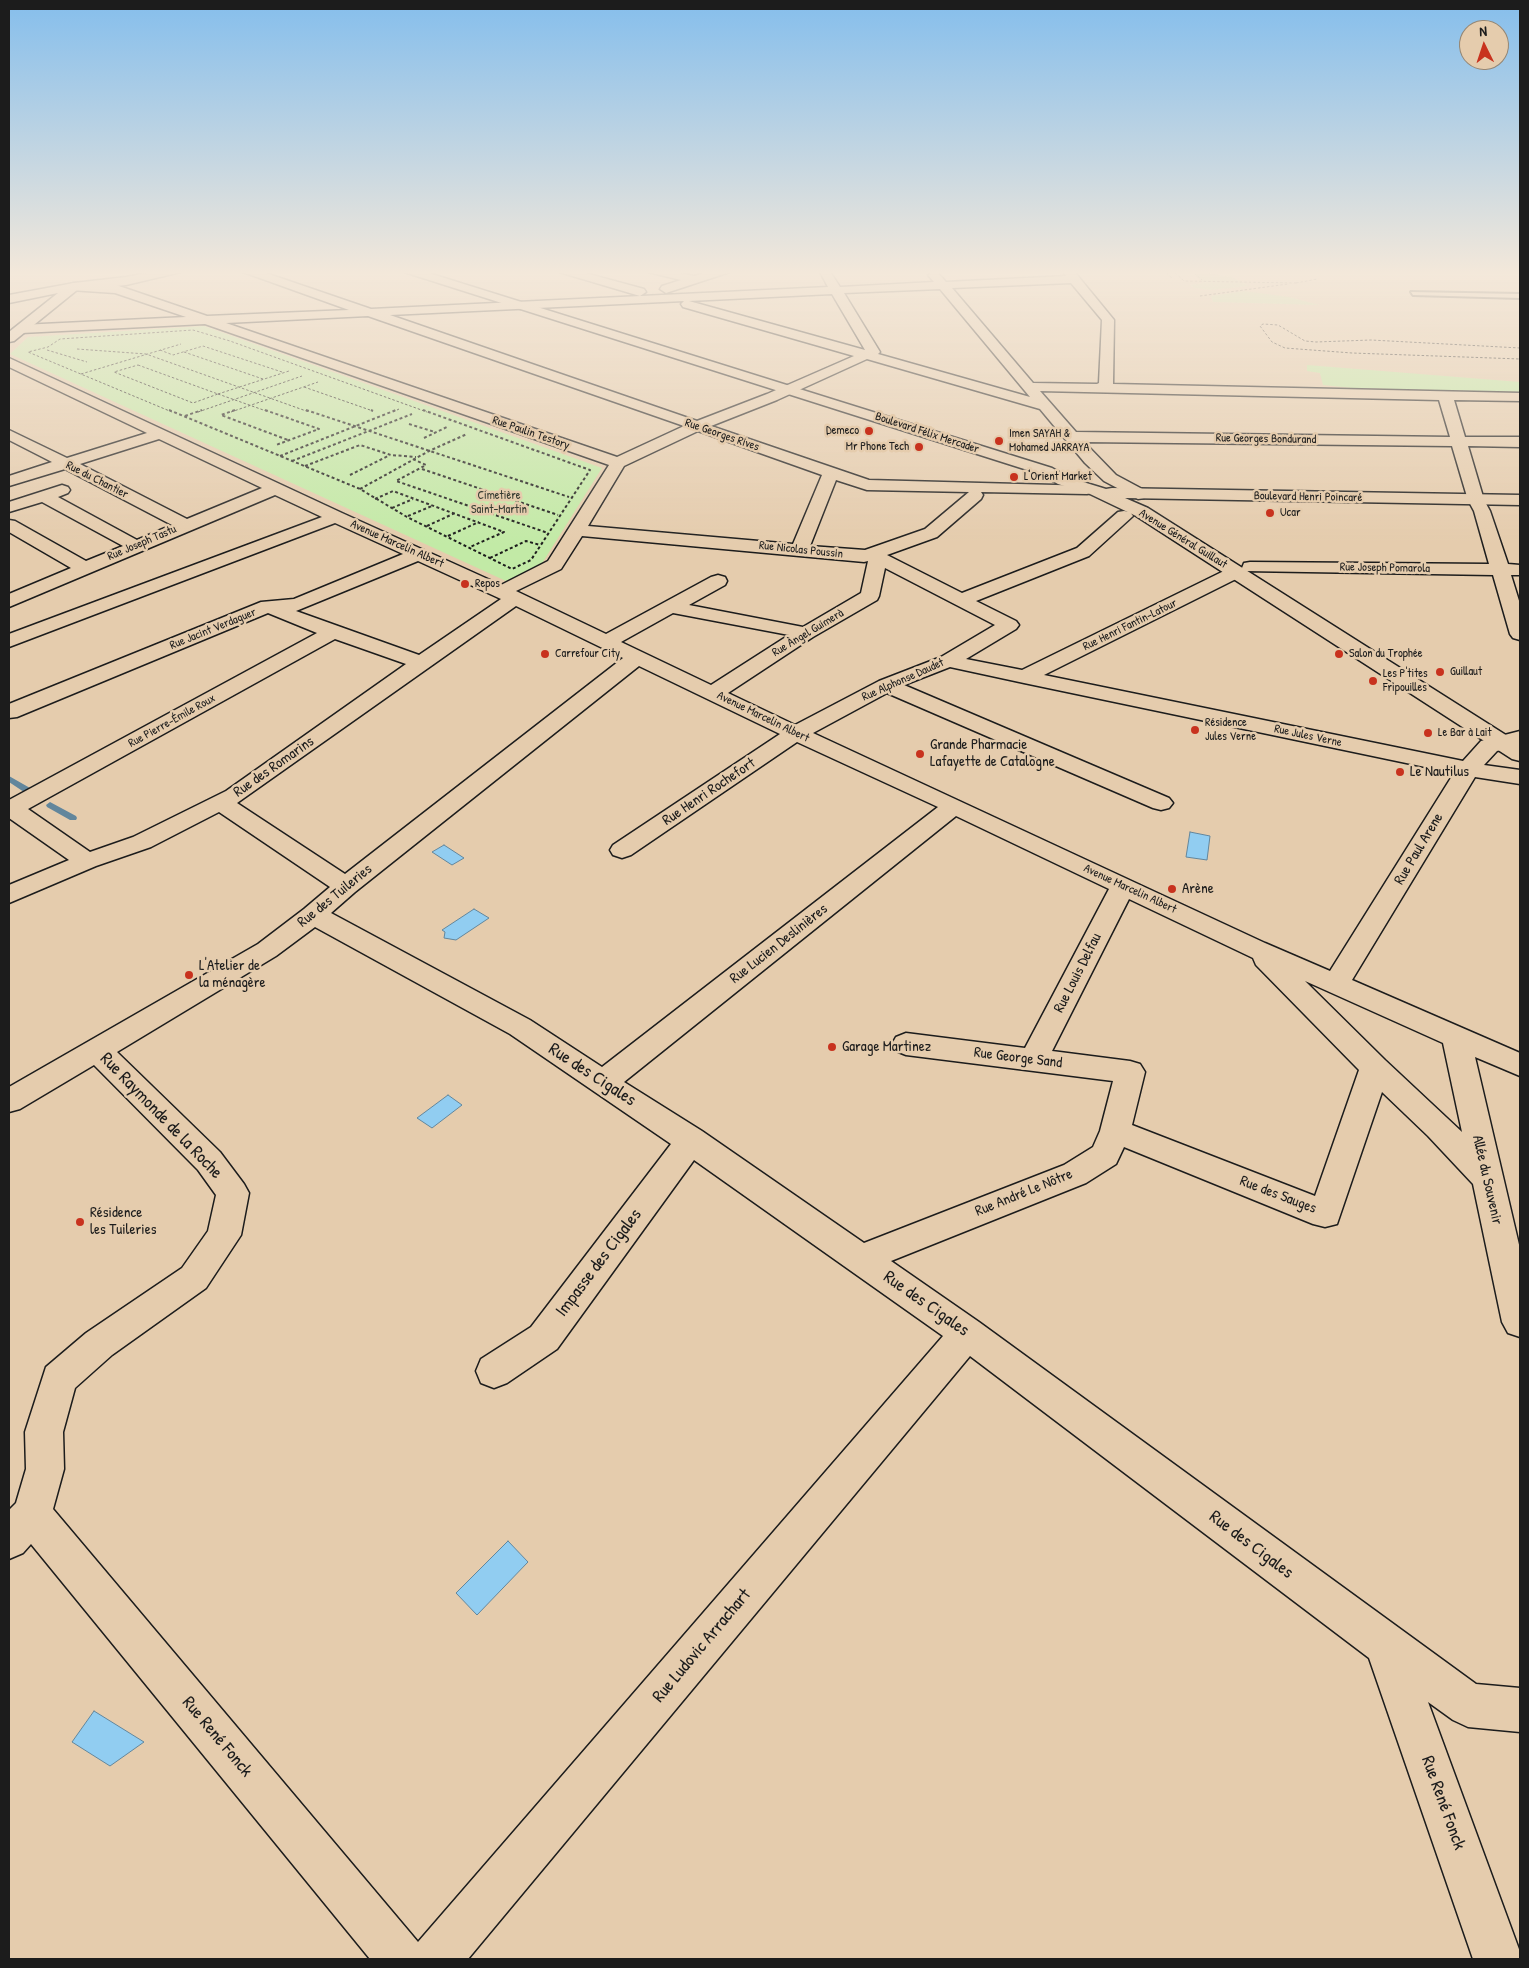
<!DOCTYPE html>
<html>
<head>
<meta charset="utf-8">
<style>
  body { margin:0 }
  #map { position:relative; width:1529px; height:1968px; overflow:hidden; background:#e5ccad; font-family:"Patrick Hand",sans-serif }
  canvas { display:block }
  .frame { position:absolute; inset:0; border:10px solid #1c1c1c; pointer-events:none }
  .north { position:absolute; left:1459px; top:20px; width:50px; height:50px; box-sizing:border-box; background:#e5ccad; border:1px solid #958673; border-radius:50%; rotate:356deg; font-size:14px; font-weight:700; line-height:20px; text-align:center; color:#1c1c1c }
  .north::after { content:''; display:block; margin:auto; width:18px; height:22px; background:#c8321e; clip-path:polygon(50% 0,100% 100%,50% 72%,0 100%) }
</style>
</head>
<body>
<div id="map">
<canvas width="1529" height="1968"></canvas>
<div class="frame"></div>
<div class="north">N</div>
</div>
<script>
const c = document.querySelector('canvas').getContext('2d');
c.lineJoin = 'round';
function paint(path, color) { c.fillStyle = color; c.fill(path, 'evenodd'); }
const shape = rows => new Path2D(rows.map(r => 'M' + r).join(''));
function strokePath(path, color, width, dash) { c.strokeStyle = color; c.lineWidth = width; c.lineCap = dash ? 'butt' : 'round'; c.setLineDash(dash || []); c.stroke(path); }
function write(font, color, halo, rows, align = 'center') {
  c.font = font + ' "Patrick Hand",sans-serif'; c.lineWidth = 5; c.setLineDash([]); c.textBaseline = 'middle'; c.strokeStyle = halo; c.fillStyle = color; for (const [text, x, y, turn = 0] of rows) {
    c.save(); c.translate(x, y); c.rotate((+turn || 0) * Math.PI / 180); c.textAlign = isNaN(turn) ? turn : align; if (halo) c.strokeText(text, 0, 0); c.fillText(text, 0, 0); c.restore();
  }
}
const green = shape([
  [1191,270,1202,270,1207,273,1231,277,1249,286,1210,290,1195,288,1190,285,1203,283],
  [1244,291,1289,297,1319,305,1213,302,1211,296],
  [204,326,602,468,541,565,506,581,10,354,28,337],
  [1307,365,1520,382,1520,392,1352,388,1323,385,1320,373,1307,371]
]);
const water = shape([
  [1190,832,1210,836,1207,860,1186,857,1190,832],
  [444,845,464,858,452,865,432,852,444,845],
  [474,909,489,918,456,940,444,938,445,932,442,930,474,909],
  [448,1095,462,1105,432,1128,417,1118,448,1095],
  [508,1541,528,1562,477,1615,456,1593,508,1541],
  [94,1711,144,1742,110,1766,72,1742,94,1711]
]);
const stream = shape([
  [9,776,30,788,30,792,24,792,9,782,9,776],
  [50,802,76,816,77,818,76,820,70,820,47,807,46,805,50,802]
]);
const pathFar1 = shape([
  [1163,270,1172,278],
  [1172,270,1184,281,1297,283],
  [1191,270,1202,280],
  [1296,283,1318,279],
  [1200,296,1288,284],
  [1520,348,1371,340,1316,342,1305,341,1278,325,1263,324,1260,326,1272,342,1285,348,1352,353,1520,359],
  [77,349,146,354,309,412],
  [47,350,87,362],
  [160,350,173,355,203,346,282,372],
  [184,352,263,379],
  [138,365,218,394,193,403,114,372,138,365],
  [81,374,181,344],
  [304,387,373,411],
  [218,394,269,412],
  [218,394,289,371],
  [172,412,28,352,48,347,60,339,193,330,230,341,427,412],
  [198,412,302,376],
  [231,412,318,382],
  [393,412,399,409]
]);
const path = shape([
  [169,410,360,489,407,517,512,569,531,560,590,470,423,410],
  [235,410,221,415,288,440],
  [265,410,319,429,276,445],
  [306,410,569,497],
  [371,410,373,411],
  [185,416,202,410],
  [409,424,435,432],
  [424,438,447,427],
  [280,456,396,410],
  [413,459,426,465,396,481,548,533],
  [292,461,412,414],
  [305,466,360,445,391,455,416,457],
  [422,469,558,515],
  [350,475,390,455],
  [360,489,429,451,467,434],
  [375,499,393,491,504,532,470,547],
  [392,508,413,499],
  [408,516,432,506],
  [427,526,455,513],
  [448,536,479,522],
  [490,558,526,541,540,545]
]);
const lane = shape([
  [1411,292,1520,294,1520,298,1413,295,1411,292]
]);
const street = shape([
  [242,270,257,270,371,309,828,287,819,270,829,270,840,287,934,282,928,275,934,272,938,273,946,282,1066,276,1062,270,1073,270,1114,320,1113,384,1520,393,1520,401,1454,400,1465,437,1520,437,1520,447,1468,446,1484,500,1490,511,1508,564,1520,565,1520,575,1511,575,1520,604,1520,640,1513,638,1510,634,1493,575,1244,571,1242,576,1044,675,1463,761,1481,741,1520,731,1520,745,1497,751,1484,765,1520,770,1520,784,1475,777,1352,980,1520,1053,1520,1076,1475,1057,1520,1249,1520,1337,1508,1333,1502,1322,1473,1184,1428,1136,1382,1092,1337,1224,1325,1227,1313,1224,1124,1147,1116,1164,1086,1183,891,1261,979,1322,1476,1684,1520,1688,1520,1732,1468,1727,1453,1720,1428,1702,1520,1952,1520,1959,1473,1959,1369,1658,970,1356,468,1959,370,1959,31,1544,23,1553,9,1559,9,1510,16,1503,26,1469,25,1432,46,1367,86,1333,182,1268,208,1231,216,1195,198,1170,94,1065,20,1109,9,1112,9,1087,258,944,304,909,330,887,219,812,151,847,96,866,9,903,9,885,69,860,9,818,9,800,317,633,268,613,17,717,9,718,9,704,261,602,294,599,403,554,335,523,9,647,9,634,322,517,275,495,9,607,9,594,71,568,9,532,9,520,15,521,86,561,123,546,42,502,9,512,9,502,62,485,68,487,70,490,68,493,58,497,137,540,172,525,65,469,9,486,9,476,52,462,9,440,9,430,67,458,147,433,9,367,9,358,342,513,501,585,548,561,609,465,205,324,21,333,15,329,21,325,186,317,115,293,70,290,68,287,70,284,74,283,116,285,207,316,349,310,243,272,242,270],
  [1071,283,1102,320,1099,383,1097,384,1033,383,952,288,1071,283],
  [940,289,1030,397,878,354,880,352,844,293,940,289],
  [832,294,865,350,689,301,832,294],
  [684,301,681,304,683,307,854,356,767,394,697,421,390,315,684,301],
  [368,316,684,426,617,457,226,323,368,316],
  [867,359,1040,409,1085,463,1104,481,1138,499,1144,498,1146,494,1144,490,1116,475,1084,442,1452,446,1468,500,1474,511,1489,564,1250,562,1244,563,1242,568,1230,568,1022,670,966,659,1016,629,1019,625,1016,621,976,601,1089,556,1133,516,1130,512,1124,511,1118,512,1077,548,962,593,887,555,937,537,981,499,983,495,981,492,1087,494,1093,492,1095,489,1093,486,869,480,711,426,777,400,867,359],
  [1040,391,1439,400,1450,437,1076,432,1040,391],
  [698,431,822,475,793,544,588,526,624,466,698,431],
  [159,439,262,488,187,519,80,464,159,439],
  [836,480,867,490,969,492,925,529,865,550,810,546,836,480],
  [582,536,864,562,868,561,861,593,803,627,689,605,725,585,727,581,725,577,718,575,711,577,606,634,516,591,561,569,582,536],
  [418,561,501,599,419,655,296,611,418,561],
  [885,568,995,625,941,657,879,681,795,725,728,693,813,637,877,600,879,596,885,568],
  [516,606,623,658,345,874,237,803,516,606],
  [673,613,789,635,711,685,621,642,673,613],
  [335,639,406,664,226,791,133,837,90,852,28,809,335,639],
  [639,666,780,734,613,845,610,850,613,855,622,858,631,855,797,742,938,807,602,1067,530,1020,331,913,355,892,639,666],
  [950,667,1024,683,1454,773,1330,971,1265,943,813,733,887,693,1153,808,1161,810,1169,808,1173,803,1169,798,904,685,950,667],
  [956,816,1109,889,1025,1048,906,1033,896,1037,892,1044,896,1051,906,1055,1113,1081,1100,1131,1093,1147,1064,1165,864,1243,702,1131,624,1082,956,816],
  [1129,899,1253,958,1256,965,1359,1070,1315,1196,1132,1125,1145,1072,1140,1064,1130,1061,1052,1051,1129,899],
  [315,927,510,1034,671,1144,531,1327,481,1359,476,1371,481,1383,494,1388,507,1383,557,1349,694,1160,943,1336,418,1942,53,1509,64,1469,63,1432,75,1388,112,1355,206,1288,241,1235,249,1193,244,1184,220,1152,117,1052,276,956,315,927],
  [1305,981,1443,1043,1462,1132,1385,1060,1305,981],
  [557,270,574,270,644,289,646,292,640,296,559,272,557,270],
  [647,270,665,270,694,276,715,270,732,270,730,272,666,293,660,289,662,286,681,280,648,272,647,270]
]);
const secondary = shape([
  [163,270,183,270,181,272,126,285,77,290,14,341,9,342,9,332,58,293,9,303,9,295,74,283,126,277,163,270],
  [402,270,419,270,1052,468,1070,478,1106,489,1112,488,1520,495,1520,505,1125,498,1148,508,1520,744,1520,761,1512,759,1136,516,1090,494,1058,484,1040,474,404,272,402,270]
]);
const markers = [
  [869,431,5,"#c8321e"],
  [999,441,5,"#c8321e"],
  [919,447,5,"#c8321e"],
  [1014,477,5,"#c8321e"],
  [1270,513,5,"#c8321e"],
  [465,584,5,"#c8321e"],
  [545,654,5,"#c8321e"],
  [1339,654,5,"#c8321e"],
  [1440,672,5,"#c8321e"],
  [1373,681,5,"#c8321e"],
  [1195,730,5,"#c8321e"],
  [1428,733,5,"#c8321e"],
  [920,754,5,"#c8321e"],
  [1400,772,5,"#c8321e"],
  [1172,889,5,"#c8321e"],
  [189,975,5,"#c8321e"],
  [832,1047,5,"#c8321e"],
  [80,1222,5,"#c8321e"]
];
const farPoinames = [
  ["Demeco",859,431,"right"],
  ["Imen SAYAH &",1009,434],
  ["Mohamed JARRAYA",1009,448],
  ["Mr Phone Tech",909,447,"right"],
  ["L'Orient Market",1024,477],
  ["Ucar",1280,513],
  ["Repos",475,584],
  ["Carrefour City",555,654],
  ["Salon du Trophée",1349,654],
  ["Guillaut",1450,672],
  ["Les P'tites",1383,674],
  ["Fripouilles",1383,688],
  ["Résidence",1205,723],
  ["Jules Verne",1205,737],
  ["Le Bar à Lait",1438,733]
];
const farStreetnames = [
  ["Rue Paulin Testory",531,433,19],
  ["Boulevard Félix Mercader",927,433,18],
  ["Rue Georges Rives",722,435,19],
  ["Rue Georges Bondurand",1266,439,1],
  ["Rue du Chantier",97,480,27],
  ["Boulevard Henri Poincaré",1308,497,1],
  ["Avenue Général Guillaut",1183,539,32],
  ["Rue Joseph Tastu",142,543,-23],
  ["Avenue Marcelin Albert",397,544,24],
  ["Rue Nicolas Poussin",801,550,6],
  ["Rue Joseph Pomarola",1385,568,1],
  ["Rue Henri Fantin-Latour",1130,625,-26],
  ["Rue Jacint Verdaguer",213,629,-22],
  ["Rue Àngel Guimerà",808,633,-31],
  ["Rue Alphonse Daudet",903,680,-24],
  ["Avenue Marcelin Albert",763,717,26],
  ["Rue Pierre-Émile Roux",172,721,-29],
  ["Rue Jules Verne",1308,736,12],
  ["Avenue Marcelin Albert",1130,889,25]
];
const farParknames = [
  ["Cimetière",499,496],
  ["Saint-Martin",499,510]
];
const poiNames = [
  ["Grande Pharmacie",930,745],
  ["Lafayette de Catalogne",930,762],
  ["Le Nautilus",1410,772],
  ["Arène",1182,889],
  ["L'Atelier de",199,966],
  ["la ménagère",199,983],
  ["Garage Martinez",842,1047],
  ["Résidence",90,1213],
  ["les Tuileries",90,1230]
];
const streetNames = [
  ["Rue des Romarins",274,767,-35],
  ["Rue Henri Rochefort",709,792,-34],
  ["Rue Paul Arene",1419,849,-59],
  ["Rue des Tuileries",335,896,-39],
  ["Rue Lucien Deslinières",779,944,-38],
  ["Rue Louis Delfau",1078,973,-63],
  ["Rue George Sand",1018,1058,7],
  ["Allée du Souvenir",1487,1180,77],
  ["Rue André Le Nôtre",1024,1193,-22],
  ["Rue des Sauges",1278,1195,21]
];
const nearStreetnames = [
  ["Rue des Cigales",592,1075,33],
  ["Rue Raymonde de la Roche",161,1116,46],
  ["Impasse des Cigales",599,1263,-53],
  ["Rue des Cigales",926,1304,35],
  ["Rue des Cigales",1251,1545,37],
  ["Rue Ludovic Arrachart",702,1646,-50],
  ["Rue René Fonck",217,1737,50],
  ["Rue René Fonck",1443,1803,70]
];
paint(green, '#c2eaa6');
paint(water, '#91cdf1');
strokePath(water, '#62869c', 1);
paint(stream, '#62869c');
strokePath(lane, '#1c1c1c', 4);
strokePath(street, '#1c1c1c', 3);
strokePath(secondary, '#1c1c1c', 3);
strokePath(pathFar1, '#1c1c1c', 1, [2.5, 2]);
strokePath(path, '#1c1c1c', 2, [3, 2.5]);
paint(lane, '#e5ccad');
paint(street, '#e5ccad');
paint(secondary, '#e5ccad');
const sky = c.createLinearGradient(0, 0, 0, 545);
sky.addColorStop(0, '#85beec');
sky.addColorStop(0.5, '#f3e8da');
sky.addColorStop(1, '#f3e8da00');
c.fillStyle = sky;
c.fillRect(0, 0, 1529, 545);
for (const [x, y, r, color] of markers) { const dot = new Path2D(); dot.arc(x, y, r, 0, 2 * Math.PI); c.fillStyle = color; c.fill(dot); strokePath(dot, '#e5ccad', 2); }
write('12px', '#1c1c1c', '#e5ccad', farPoinames, 'left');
write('12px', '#1c1c1c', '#e5ccad', farStreetnames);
write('12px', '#353b31', '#e5ccad', farParknames);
write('15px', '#1c1c1c', '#e5ccad', poiNames, 'left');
write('15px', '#1c1c1c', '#e5ccad', streetNames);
write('18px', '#1c1c1c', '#e5ccad', nearStreetnames);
</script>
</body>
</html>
